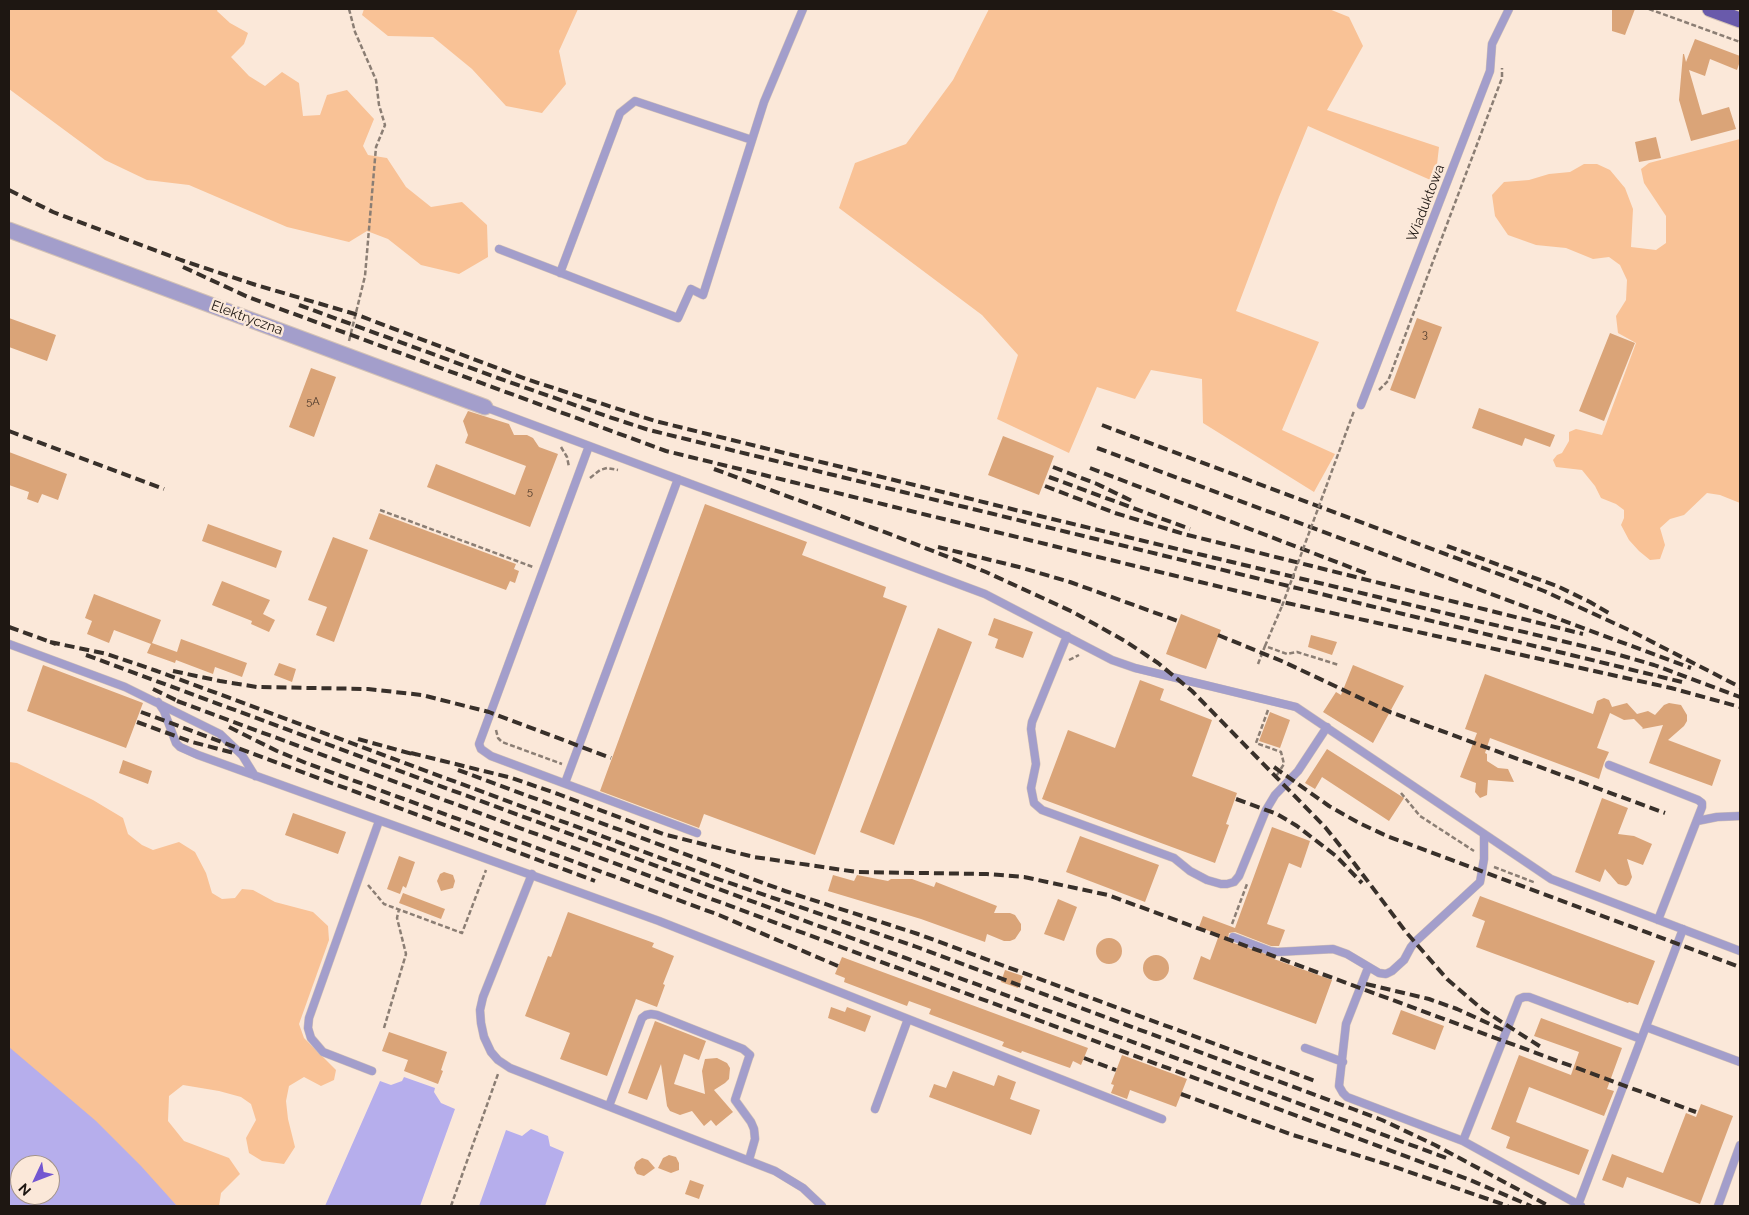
<!DOCTYPE html>
<html>
<head>
<meta charset="utf-8">
<style>
  body { margin:0 }
  #map { position:relative; width:1749px; height:1215px; overflow:hidden; background:#fbe8d9; font-family:Raleway,sans-serif }
  canvas { display:block }
  .frame { position:absolute; inset:0; border:10px solid #1e1712; pointer-events:none }
  .north { position:absolute; left:10px; top:1155px; width:50px; height:50px; box-sizing:border-box; background:#fbe8d9; border:1px solid #a39489; border-radius:50%; rotate:227deg; font-size:14px; font-weight:700; line-height:20px; text-align:center; color:#1e1712 }
  .north::after { content:''; display:block; margin:auto; width:18px; height:22px; background:#7357d1; clip-path:polygon(50% 0,100% 100%,50% 72%,0 100%) }
</style>
</head>
<body>
<div id="map">
<canvas width="1749" height="1215"></canvas>
<div class="frame"></div>
<div class="north">N</div>
</div>
<script>
const c = document.querySelector('canvas').getContext('2d');
c.lineJoin = 'round';
function paint(path, color) { c.fillStyle = color; c.fill(path, 'evenodd'); }
const shape = rows => new Path2D(rows.map(r => 'M' + r).join(''));
function strokePath(path, color, width, dash) { c.strokeStyle = color; c.lineWidth = width; c.lineCap = dash ? 'butt' : 'round'; c.setLineDash(dash || []); c.stroke(path); }
function write(font, color, halo, rows, align = 'center') {
  c.font = font + ' Raleway,sans-serif'; c.lineWidth = 5; c.setLineDash([]); c.textBaseline = 'middle'; c.strokeStyle = halo; c.fillStyle = color; for (const [text, x, y, turn = 0] of rows) {
    c.save(); c.translate(x, y); c.rotate((+turn || 0) * Math.PI / 180); c.textAlign = isNaN(turn) ? turn : align; if (halo) c.strokeText(text, 0, 0); c.fillText(text, 0, 0); c.restore();
  }
}
const green = shape([
  [9,9,218,9,217,11,230,23,248,33,244,44,231,57,249,76,265,86,282,72,299,83,303,116,320,115,327,95,347,90,374,119,363,146,368,155,387,158,406,187,431,207,462,202,487,225,488,257,459,274,421,265,388,239,367,231,349,242,287,227,189,185,147,180,105,160,9,89],
  [364,9,578,9,559,51,566,84,542,113,506,106,472,69,433,37,388,36,362,15],
  [989,9,1329,9,1349,17,1363,46,1327,110,1439,147,1435,182,1308,126,1279,197,1236,311,1319,342,1282,430,1335,454,1314,492,1203,423,1202,379,1151,370,1135,399,1097,387,1069,453,997,419,1018,355,982,315,839,208,855,163,906,144,953,80],
  [1740,139,1740,503,1720,495,1707,493,1684,515,1670,519,1660,528,1665,545,1660,559,1650,560,1639,551,1629,540,1621,525,1624,518,1624,510,1616,504,1601,498,1595,486,1582,470,1556,467,1553,460,1557,455,1562,453,1569,441,1569,432,1576,429,1602,435,1636,343,1618,333,1616,316,1626,300,1627,280,1620,265,1609,257,1593,259,1566,248,1536,245,1508,235,1495,216,1492,195,1504,182,1529,180,1549,174,1570,172,1584,164,1597,164,1610,170,1625,188,1633,209,1631,247,1656,250,1666,243,1666,216,1644,183,1641,169,1649,163],
  [9,762,17,763,93,800,123,818,128,834,142,845,153,850,179,842,195,852,206,873,212,893,222,899,235,898,242,889,253,890,275,902,313,912,328,926,329,940,299,1024,304,1038,336,1070,334,1080,321,1086,304,1077,289,1086,286,1101,288,1119,295,1147,284,1164,262,1161,249,1153,246,1138,256,1120,251,1104,241,1097,219,1091,183,1085,169,1096,168,1121,184,1141,229,1158,240,1174,221,1193,219,1206,177,1206,9,1049]
]);
const water = shape([
  [9,1047,96,1121,141,1166,177,1206,9,1206],
  [20,1165,50,1165,50,1195,20,1195],
  [404,1077,435,1088,434,1092,441,1103,455,1109,420,1206,325,1206,380,1081,391,1085,402,1081],
  [531,1129,548,1136,550,1146,564,1152,545,1206,479,1206,506,1130,522,1136]
]);
const building = shape([
  [1612,9,1635,9,1625,35,1612,31],
  [1695,39,1740,56,1740,61,1737,70,1710,59,1705,76,1689,70,1702,115,1729,107,1736,129,1691,141,1679,100,1683,54,1684,54,1686,62],
  [1656,137,1661,158,1639,162,1635,142],
  [9,318,56,335,47,361,9,347],
  [1417,318,1442,327,1415,399,1390,390],
  [1610,333,1635,343,1604,421,1579,411],
  [311,368,336,377,314,437,289,427],
  [1479,408,1555,435,1550,447,1525,438,1522,446,1472,428],
  [468,411,509,424,514,435,527,435,533,438,539,447,558,454,530,527,427,487,436,464,515,495,526,466,465,443,468,435,463,421],
  [1003,436,1054,456,1039,495,988,475],
  [9,452,67,474,58,500,42,494,38,503,27,499,29,492,9,485],
  [705,504,807,542,802,555,886,587,883,597,907,606,815,855,704,814,699,828,600,791],
  [379,513,516,564,514,569,519,571,515,583,510,581,506,590,369,539],
  [208,524,282,551,276,568,202,541],
  [333,537,368,550,334,642,316,635,327,607,308,600],
  [222,581,270,600,263,614,275,620,269,632,251,624,252,621,212,605],
  [94,594,161,620,152,643,177,652,181,639,247,663,242,677,215,667,213,674,176,660,175,663,147,653,151,644,114,630,109,643,87,634,92,621,85,618],
  [1181,614,1221,630,1206,669,1166,654],
  [994,618,1033,632,1023,658,995,648,998,639,988,635],
  [938,628,972,642,894,845,860,832],
  [1311,635,1337,642,1332,655,1308,647],
  [279,663,296,669,292,682,274,675],
  [43,665,143,703,126,748,27,711],
  [1353,665,1404,686,1373,743,1323,712,1336,692,1341,695],
  [1485,674,1593,714,1597,701,1604,698,1609,700,1612,707,1627,703,1637,714,1648,711,1655,715,1664,705,1669,703,1681,705,1687,715,1687,721,1684,726,1668,740,1721,760,1712,786,1649,763,1663,725,1642,729,1643,728,1634,719,1624,720,1610,713,1597,748,1609,752,1604,763,1599,779,1490,738,1485,753,1487,754,1487,761,1498,768,1508,769,1514,782,1488,780,1487,795,1480,798,1475,792,1476,783,1460,777,1477,733,1465,729],
  [1140,680,1164,689,1160,700,1212,720,1192,776,1237,793,1226,824,1229,825,1215,863,1042,799,1068,730,1115,748],
  [1270,712,1290,720,1280,748,1259,741],
  [1327,749,1404,798,1389,821,1322,777,1315,789,1305,783],
  [123,760,152,771,148,784,119,773],
  [1602,798,1628,808,1618,834,1634,836,1652,844,1643,865,1627,859,1632,877,1629,884,1626,886,1618,884,1605,869,1600,882,1575,872],
  [293,813,346,832,338,854,285,835],
  [1272,827,1310,841,1301,868,1289,863,1267,924,1285,930,1279,946,1271,946,1235,932,1229,933,1228,938,1231,942,1275,957,1274,959,1332,980,1316,1024,1193,979,1201,956,1210,960,1219,935,1199,927,1203,916,1235,928],
  [1080,836,1159,865,1145,902,1066,872],
  [399,856,415,862,406,888,403,886,400,894,387,889],
  [444,872,453,875,455,881,453,888,441,891,437,881,440,874],
  [833,875,854,881,857,875,888,881,891,879,912,879,934,887,936,882,997,906,994,913,1010,913,1015,915,1021,924,1021,930,1015,939,1010,941,1004,941,987,934,985,942,921,919,828,891],
  [403,893,445,909,441,919,399,903],
  [1480,896,1655,961,1638,1005,1629,1002,1628,1003,1476,947,1485,921,1472,916],
  [1058,899,1077,907,1064,941,1044,934],
  [568,912,654,943,652,947,674,956,663,984,665,985,657,1007,636,999,607,1076,560,1059,570,1033,525,1016,548,956,551,957],
  '1096 951a13 13 0 1 1 26 0a13 13 0 1 1-26 0Z',
  '1143 968a13 13 0 1 1 26 0a13 13 0 1 1-26 0Z',
  [842,957,1088,1048,1081,1065,1073,1061,1070,1068,1022,1051,1021,1053,1002,1046,1004,1042,929,1014,931,1009,909,1001,907,1006,844,982,845,978,835,974],
  [1005,970,1023,976,1018,988,1001,982],
  [831,1007,845,1012,847,1007,871,1016,865,1032,828,1018],
  [1401,1010,1444,1026,1435,1050,1392,1034],
  [1541,1018,1622,1048,1607,1089,1614,1091,1604,1116,1529,1087,1516,1122,1589,1150,1579,1175,1506,1148,1510,1137,1491,1129,1519,1055,1571,1075,1579,1052,1534,1036],
  [655,1021,706,1041,699,1060,684,1054,674,1084,705,1094,702,1071,705,1059,717,1058,727,1063,730,1068,729,1079,725,1083,714,1090,733,1112,716,1126,711,1120,704,1126,692,1111,680,1115,670,1111,667,1106,661,1064,647,1100,628,1093],
  [389,1032,447,1052,441,1070,443,1071,438,1084,404,1071,408,1060,382,1051],
  [1122,1055,1187,1079,1176,1107,1130,1090,1127,1099,1111,1093,1114,1085,1111,1084],
  [953,1071,994,1086,998,1075,1016,1082,1010,1099,1040,1110,1031,1135,929,1097,934,1084,946,1088],
  [1701,1104,1733,1116,1700,1204,1627,1177,1623,1188,1602,1180,1612,1154,1663,1173,1686,1113,1696,1117],
  [669,1155,676,1157,679,1163,679,1170,671,1173,658,1168,663,1158],
  [642,1158,648,1160,655,1168,644,1176,637,1174,634,1168,636,1162],
  [690,1180,704,1185,699,1199,685,1194]
]);
const path = shape([
  [1649,9,1740,42],
  [349,341,365,276,376,147,385,125,379,105,376,80,355,32,349,9],
  [1379,390,1388,381,1502,78,1502,68],
  [561,447,567,457,569,467],
  [590,478,600,470,607,468,618,470],
  [1326,487,1354,411],
  [380,510,533,567],
  [1265,646,1282,606],
  [1069,660,1079,655],
  [1258,664,1265,646,1287,654,1297,652,1339,665],
  [1268,710,1256,743,1281,752,1284,764,1275,778],
  [496,730,498,738,502,742,562,764],
  [1401,793,1420,816,1474,851],
  [1494,867,1536,883],
  [368,885,384,904,462,933,486,870],
  [1232,924,1247,884],
  [384,1028,406,954,397,918,399,909],
  [451,1206,498,1074]
]);
const service = shape([
  [499,249,678,318,691,289,703,295,764,102,803,9],
  [560,273,620,113,635,101,752,140],
  [1361,405,1490,71,1492,44,1509,9],
  [485,407,985,594,1112,660,1135,668,1296,707,1551,879,1740,951],
  [589,446,479,744,481,749,491,756,697,833],
  [1067,636,1032,722,1031,729,1036,764,1031,788,1034,803,1042,810,1174,858,1190,871,1207,880,1221,884,1227,884,1234,882,1239,876,1266,810,1275,795,1298,771,1327,727],
  [9,644,125,687,220,734,242,755,255,776],
  [158,702,164,711,176,743,180,747,198,755,659,921,1162,1119],
  [1609,765,1698,800,1702,803,1702,807,1658,920],
  [565,783,678,479],
  [1697,821,1717,817,1740,816],
  [532,874,483,997,480,1010,481,1023,484,1037,491,1052,498,1060,510,1068,775,1171,803,1188,822,1206],
  [1233,937,1270,951,1277,952,1333,949,1347,954,1379,973,1386,974,1392,971,1404,960,1411,947,1415,942,1480,882,1484,859,1484,834],
  [1368,968,1346,1024,1339,1086,1343,1093,1347,1097,1463,1141,1581,1206],
  [1646,1027,1740,1062],
  [1305,1048,1343,1062],
  [372,1071,323,1052,311,1038,308,1028,309,1018,379,821],
  [609,1106,642,1018,646,1015,651,1014,657,1015,743,1049,750,1055,749,1057,735,1100,751,1122,754,1129,755,1139,749,1160],
  [875,1109,908,1019],
  [1463,1141,1519,999,1524,997,1529,997,1641,1039],
  [1578,1205,1683,929],
  [1718,1206,1740,1145]
]);
const minor = shape([
  [9,230,485,407]
]);
const primary = shape([
  [1710,9,1740,20]
]);
const rail = shape([
  [9,190,53,212,181,260,256,285,355,314,526,379,655,421,1048,518,1616,654,1654,665,1740,697],
  [183,267,248,297,666,451,1278,601,1671,688,1740,707],
  [299,305,498,378,609,417,649,430,1682,682],
  [1102,425,1544,591,1629,630,1740,687],
  [9,431,164,489],
  [1097,448,1691,668],
  [1053,467,1097,484,1132,501],
  [1090,468,1368,574],
  [714,469,895,536,986,572,1073,612,1125,641,1158,663,1192,691,1325,827,1354,863,1406,932,1447,979,1483,1010,1544,1049],
  [1049,477,1190,529],
  [1045,486,1115,513,1184,534,1583,634],
  [1447,546,1557,586,1590,602,1612,615],
  [938,547,1019,567,1070,582,1178,621],
  [9,627,56,644],
  [1218,635,1284,662,1390,712,1665,813],
  [50,642,107,654,157,671,712,877,914,946,1353,1109,1382,1120,1435,1145,1549,1206],
  [86,655,1449,1159],
  [173,671,220,681,257,687,368,689,422,695,489,712,611,758],
  [153,689,182,703],
  [177,701,1470,1180,1531,1206],
  [141,712,595,881],
  [137,722,192,742,234,753],
  [229,727,277,751,306,763,719,915,838,966],
  [358,739,416,755],
  [411,753,512,778,558,794,663,834,754,857,857,872,987,874,1024,877,1108,895,1696,1112],
  [1274,767,1329,806,1359,823,1387,836,1740,967],
  [458,770,785,891,918,934,1318,1082],
  [1236,799,1277,814,1297,826,1336,856,1362,883],
  [1366,984,1429,999,1457,1009,1503,1030],
  [1084,1058,1116,1070],
  [1181,1094,1293,1135,1389,1165,1508,1206]
]);
const pathBridge = shape([
  [1282,606,1326,487]
]);
const numberNames = [
  ["3",1425,335],
  ["5A",313,402],
  ["5",530,492]
];
const streetNames = [
  ["Wiaduktowa",1426,203,-69],
  ["Elektryczna",247,318,20]
];
paint(green, '#f9c296');
paint(water, '#b6aeec');
paint(building, '#daa478');
strokePath(service, '#d3c2b5', 9);
strokePath(minor, '#d3c2b5', 17);
strokePath(primary, '#d3c2b5', 17);
strokePath(path, '#8b7e74', 2.5, [5, 2.5]);
strokePath(service, '#a39ecb', 8);
strokePath(minor, '#a39ecb', 15);
strokePath(primary, '#695aab', 15);
strokePath(rail, '#38302a', 4, [10, 5]);
strokePath(pathBridge, '#8b7e74', 2.5, [5, 2.5]);
write('11px', '#4d3a2c', null, numberNames);
write('14px', '#1e1712', '#fbe8d9', streetNames);
</script>
</body>
</html>
